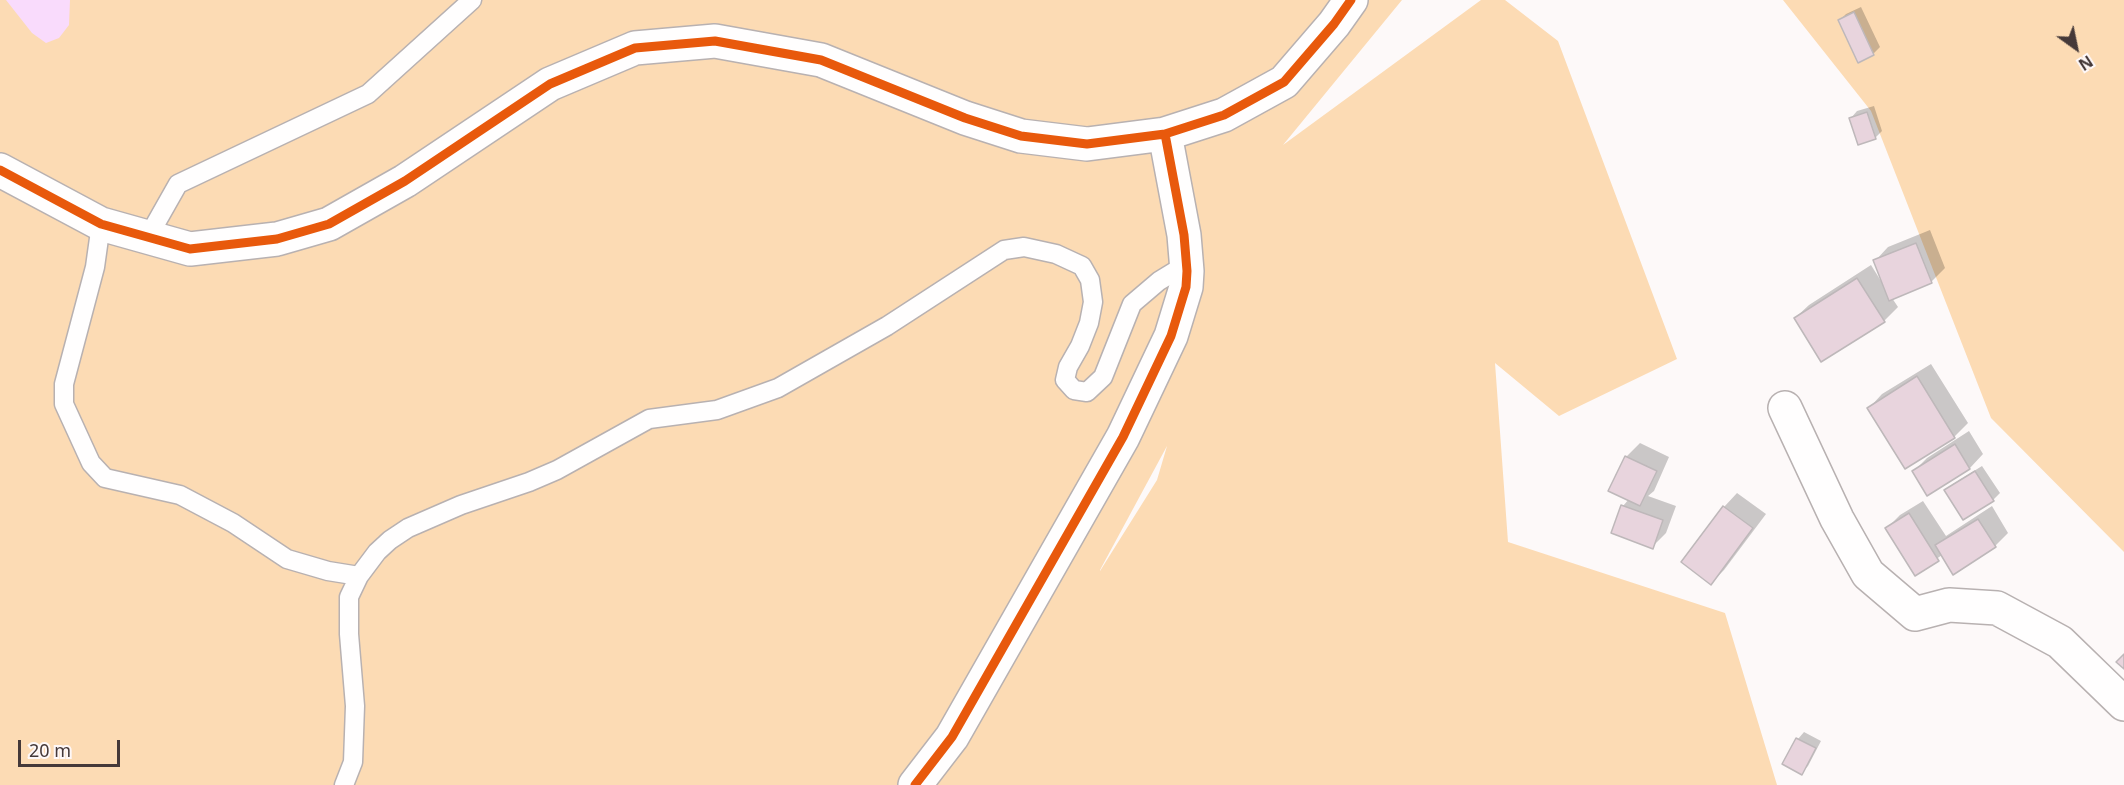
<!DOCTYPE html>
<html>
<head>
<meta charset="utf-8">
<style>
  body { margin:0 }
  #map { position:relative; width:2124px; height:785px; overflow:hidden; background:#fdf9f9; font-family:"Noto Sans",sans-serif }
  canvas { display:block }
  .north { position:absolute; left:2046px; top:18px; width:60px; height:60px; -webkit-text-stroke:4px #fef8f8; paint-order:stroke; rotate:147deg; font-size:16px; font-weight:700; line-height:24px; text-align:center; color:#453939 }
  .north::after { content:''; display:block; margin:auto; width:21px; height:27px; background:#453939; clip-path:polygon(50% 0,100% 100%,50% 72%,0 100%) }
  .scale { position:absolute; left:18px; top:740px; width:102px; height:27px; box-sizing:border-box; border:3px solid #453939; border-top:0; padding-left:8px; font-size:18px; line-height:21px; white-space:nowrap; color:#453939; -webkit-text-stroke:4px #fef8f8; paint-order:stroke }
</style>
</head>
<body>
<div id="map">
<canvas width="2124" height="785"></canvas>
<div class="north">N</div>
<div class="scale">20 m</div>
</div>
<script>
const c = document.querySelector('canvas').getContext('2d');
c.lineJoin = 'round';
function paint(path, color) { c.fillStyle = color; c.fill(path, 'evenodd'); }
const shape = rows => new Path2D(rows.map(r => 'M' + r).join(''));
function strokePath(path, color, width, dash) { c.strokeStyle = color; c.lineWidth = width; c.lineCap = dash ? 'butt' : 'round'; c.setLineDash(dash || []); c.stroke(path); }
const green = shape([
  [0,0,1402,0,1283,145,1481,0,1505,0,1558,41,1677,359,1559,416,1495,363,1508,542,1725,613,1777,785,0,785],
  [1167,446,1157,480,1100,571,1100,570],
  [1783,0,2124,0,2124,552,1991,418,1871,111]
]);
const water = shape([
  [6,0,70,0,69,25,59,38,46,43,32,33]
]);
const shadow = shape([
  [1861,7,1880,47,1873,54,1839,21,1846,14],
  [1874,106,1882,131,1875,138,1851,118,1857,111],
  [1930,230,1945,268,1931,282,1892,298,1898,307,1884,321,1795,318,1809,305,1871,265,1881,281,1883,281,1875,261,1888,247],
  [1931,364,1968,423,1954,437,1869,408,1882,394],
  [1969,431,1983,454,1970,468,1928,494,1914,471,1927,458],
  [1640,443,1669,457,1654,491,1648,496,1676,506,1666,533,1652,547,1623,506,1629,499,1626,457],
  [1982,466,2000,493,1993,500,1946,490,1953,484],
  [1737,493,1766,514,1724,570,1711,583,1724,507],
  [1923,501,1946,536,1992,506,2008,533,1995,546,1942,555,1915,574,1887,528,1900,515],
  [1804,732,1821,741,1808,766,1801,773,1784,764,1798,739]
]);
const building = shape([
  [1854,12,1874,55,1858,63,1838,20,1854,12],
  [1867,112,1876,139,1858,145,1849,118,1867,112],
  [1916,243,1932,283,1889,301,1873,260,1916,243],
  [1857,278,1885,322,1821,362,1794,318,1857,278],
  [1917,376,1955,438,1905,469,1867,408,1917,376],
  [1955,444,1970,469,1927,496,1912,471,1955,444],
  [1625,456,1657,471,1640,506,1608,491,1625,456],
  [1975,471,1994,501,1963,520,1944,490,1975,471],
  [1621,505,1663,520,1653,549,1611,533,1621,505],
  [1723,506,1753,528,1711,585,1681,562,1723,506],
  [1909,513,1939,561,1915,576,1885,528,1909,513],
  [1978,519,1996,547,1953,575,1935,545,1978,519],
  [2124,654,2124,669,2116,662,2124,654],
  [1796,738,1816,748,1802,775,1782,764,1796,738]
]);
const lane = shape([
  [101,224,95,267,64,384,64,404,91,463,105,478,180,495,233,523,287,559,328,571,359,576],
  [148,237,178,184,368,94,472,0],
  [344,785,353,762,355,706,349,634,349,597,359,576,377,552,390,540,408,528,461,505,529,482,557,470,649,419,717,410,778,388,887,326,1004,250,1024,247,1056,254,1082,266,1090,280,1093,302,1089,323,1080,346,1068,367,1065,380,1074,390,1087,392,1103,377,1132,304,1159,281,1177,270,1187,271]
]);
const street = shape([
  [0,170,101,224,190,249,277,239,329,224,405,181,550,84,635,48,715,41,821,60,965,118,1021,136,1087,144,1165,134,1224,115,1284,82,1334,24,1351,0],
  [1785,408,1837,519,1868,574,1915,614,1949,605,1997,608,2060,642,2124,704],
  [915,785,952,737,1123,437,1171,336,1186,287,1187,271,1184,235,1165,134]
]);
const cycleway = shape([
  [0,170,101,224,190,249,277,239,329,224,405,181,550,84,635,48,715,41,821,60,965,118,1021,136,1087,144,1165,134,1224,115,1284,82,1334,24,1351,0],
  [915,785,952,737,1123,437,1171,336,1186,287,1187,271,1184,235,1165,134]
]);
paint(green, '#fcdbb4');
paint(water, '#f9dbfc');
paint(shadow, '#0003');
paint(building, '#e8d4dd');
strokePath(building, '#beb8ba', 1.5);
strokePath(lane, '#b8b1b1', 21);
strokePath(street, '#b8b1b1', 36);
strokePath(lane, '#fffefe', 18);
strokePath(street, '#fffefe', 33);
strokePath(cycleway, '#e8590c', 9);
</script>
</body>
</html>
